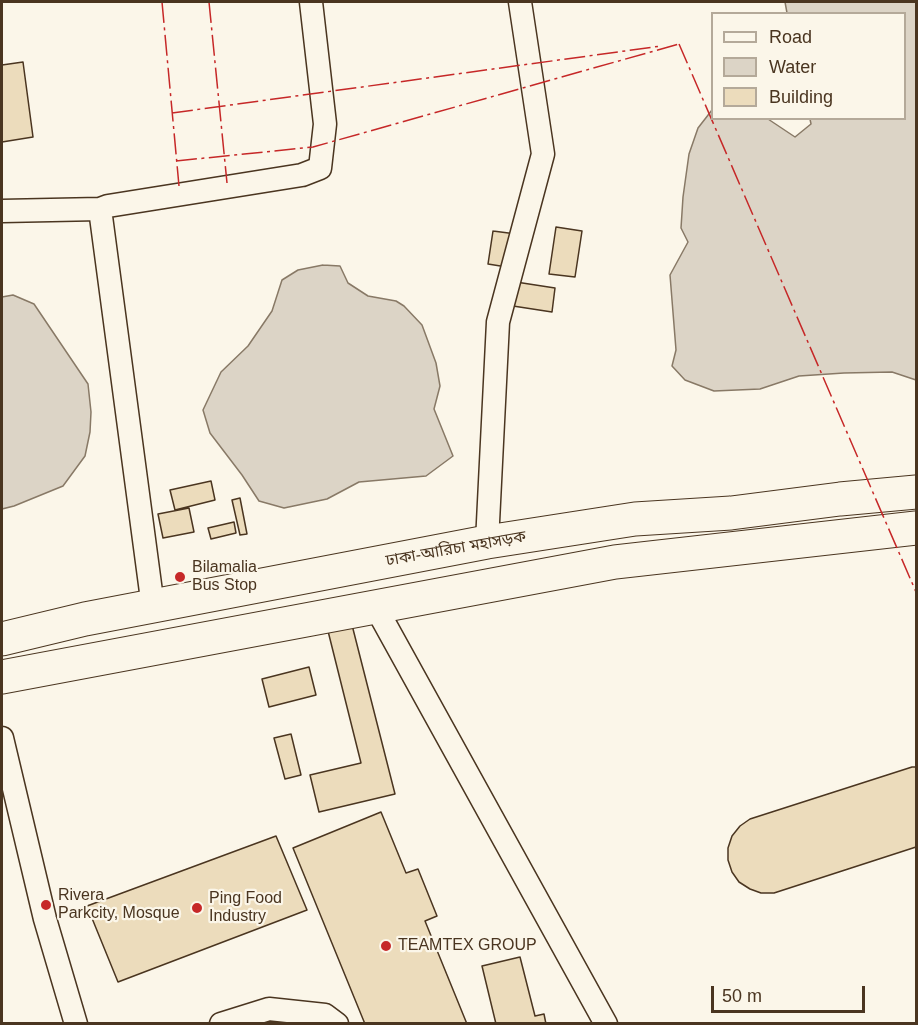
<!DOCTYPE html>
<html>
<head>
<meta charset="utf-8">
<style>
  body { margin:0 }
  #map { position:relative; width:918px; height:1025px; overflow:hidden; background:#fbf6e9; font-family:Helvetica,sans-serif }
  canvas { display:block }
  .frame { position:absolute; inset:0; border:3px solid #4a3520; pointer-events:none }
  .legend { position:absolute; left:711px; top:12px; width:195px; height:108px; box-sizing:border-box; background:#fbf6e9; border:2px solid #b4a999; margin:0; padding:8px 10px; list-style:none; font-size:18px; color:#4a3520 }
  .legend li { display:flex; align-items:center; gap:12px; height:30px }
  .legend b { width:30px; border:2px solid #b4a999 }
  .scale { position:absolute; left:711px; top:986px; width:154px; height:27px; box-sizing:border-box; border:3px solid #4a3520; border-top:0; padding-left:8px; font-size:18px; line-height:21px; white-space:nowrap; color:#4a3520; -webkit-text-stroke:4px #fbf6e9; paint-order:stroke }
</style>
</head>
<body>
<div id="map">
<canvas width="918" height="1025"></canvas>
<div class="frame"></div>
<ul class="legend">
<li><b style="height:8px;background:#fbf6e9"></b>Road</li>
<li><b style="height:16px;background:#dcd4c6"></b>Water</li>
<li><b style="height:16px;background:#ecdcbc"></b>Building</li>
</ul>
<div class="scale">50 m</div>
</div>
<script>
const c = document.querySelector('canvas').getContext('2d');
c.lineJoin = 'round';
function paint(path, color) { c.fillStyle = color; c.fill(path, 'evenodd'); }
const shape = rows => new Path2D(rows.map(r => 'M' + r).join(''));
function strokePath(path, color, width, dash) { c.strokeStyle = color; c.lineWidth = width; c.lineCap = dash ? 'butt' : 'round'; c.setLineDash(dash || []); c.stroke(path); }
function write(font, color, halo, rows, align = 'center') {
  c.font = font + ' Helvetica,"Noto Sans Bengali",sans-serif'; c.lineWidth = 4.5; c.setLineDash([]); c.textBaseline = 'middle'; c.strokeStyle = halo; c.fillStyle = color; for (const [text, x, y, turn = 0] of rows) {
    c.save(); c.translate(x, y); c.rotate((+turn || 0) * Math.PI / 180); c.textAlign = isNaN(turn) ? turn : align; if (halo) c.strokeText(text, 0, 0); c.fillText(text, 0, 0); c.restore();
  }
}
const water = shape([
  [785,2,916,2,916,380,892,372,844,373,799,376,760,389,714,391,685,380,672,366,676,350,670,275,688,242,681,228,683,197,689,154,698,128,712,110,712,118,768,119,795,137,811,124,810,119,904,118,904,14,787,13,785,2],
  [323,265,340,266,348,283,368,296,396,301,404,306,422,325,436,363,440,386,434,409,453,456,426,476,359,482,327,499,284,508,259,501,242,475,210,433,203,410,221,372,248,346,272,311,282,280,298,270,323,265],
  [13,295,34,304,88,384,91,412,90,432,85,456,63,486,14,506,2,509,2,297,13,295]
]);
const building = shape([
  [23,62,33,137,2,142,2,65,23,62],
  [556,227,582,231,575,277,549,274,556,227],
  [493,231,524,235,519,269,488,264,493,231],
  [503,280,555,288,552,312,500,304,503,280],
  [211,481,215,500,175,510,170,490,211,481],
  [240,498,247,534,240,535,232,500,240,498],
  [189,508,194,532,163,538,158,514,189,508],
  [234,522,236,533,211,539,208,528,234,522],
  [352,625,395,794,319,812,310,775,361,763,328,631,352,625],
  [309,667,316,695,269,707,262,679,309,667],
  [291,734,301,775,285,779,274,738,291,734],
  [912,767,916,767,916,847,774,893,761,893,750,889,739,882,732,872,728,860,728,848,732,836,740,826,750,819,912,767],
  [381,812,406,873,418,869,437,916,425,921,467,1024,365,1024,293,848,381,812],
  [276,836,307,910,118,982,87,906,276,836],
  [520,957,535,1016,544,1014,546,1024,496,1024,482,966,520,957]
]);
const minor = shape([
  [100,209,153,607],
  [2,211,100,209,108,206,302,175,320,168,325,124,311,2],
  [487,542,498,322,543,154,520,2],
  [375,606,606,1024],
  [2,738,45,919,76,1024],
  [221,1024,269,1009,325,1015,337,1024]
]);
const highway = shape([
  [2,639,85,619,487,542,635,519,731,513,840,499,916,492],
  [2,677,615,562,916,528]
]);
const power = shape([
  [162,2,179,186],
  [209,2,227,183],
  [679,44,916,592],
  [172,113,661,46],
  [176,161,313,147,679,44]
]);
const markers = [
  [180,577,6,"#c62828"],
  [46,905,6,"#c62828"],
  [197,908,6,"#c62828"],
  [386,946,6,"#c62828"]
];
const streetNames = [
  ["ঢাকা-আরিচা মহাসড়ক",456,549,-10]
];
const poiNames = [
  ["Bilamalia",192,568],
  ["Bus Stop",192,586],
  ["Rivera",58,896],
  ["Parkcity, Mosque",58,914],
  ["Ping Food",209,899],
  ["Industry",209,917],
  ["TEAMTEX GROUP",398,946]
];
paint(water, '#dcd4c6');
strokePath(water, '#887966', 1.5);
paint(building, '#ecdcbc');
strokePath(building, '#4a3520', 1.5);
strokePath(minor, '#4a3520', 25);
strokePath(highway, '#4a3520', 35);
strokePath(minor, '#fbf6e9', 22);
strokePath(highway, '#fbf6e9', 33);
strokePath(power, '#c62828', 1.5, [21, 4.5, 3, 4.5]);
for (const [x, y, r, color] of markers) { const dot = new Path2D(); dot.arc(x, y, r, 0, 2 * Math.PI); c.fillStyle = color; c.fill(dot); strokePath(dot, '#fbf6e9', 2); }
write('16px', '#4a3520', '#fbf6e9', streetNames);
write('16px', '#4a3520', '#fbf6e9', poiNames, 'left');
</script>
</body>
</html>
